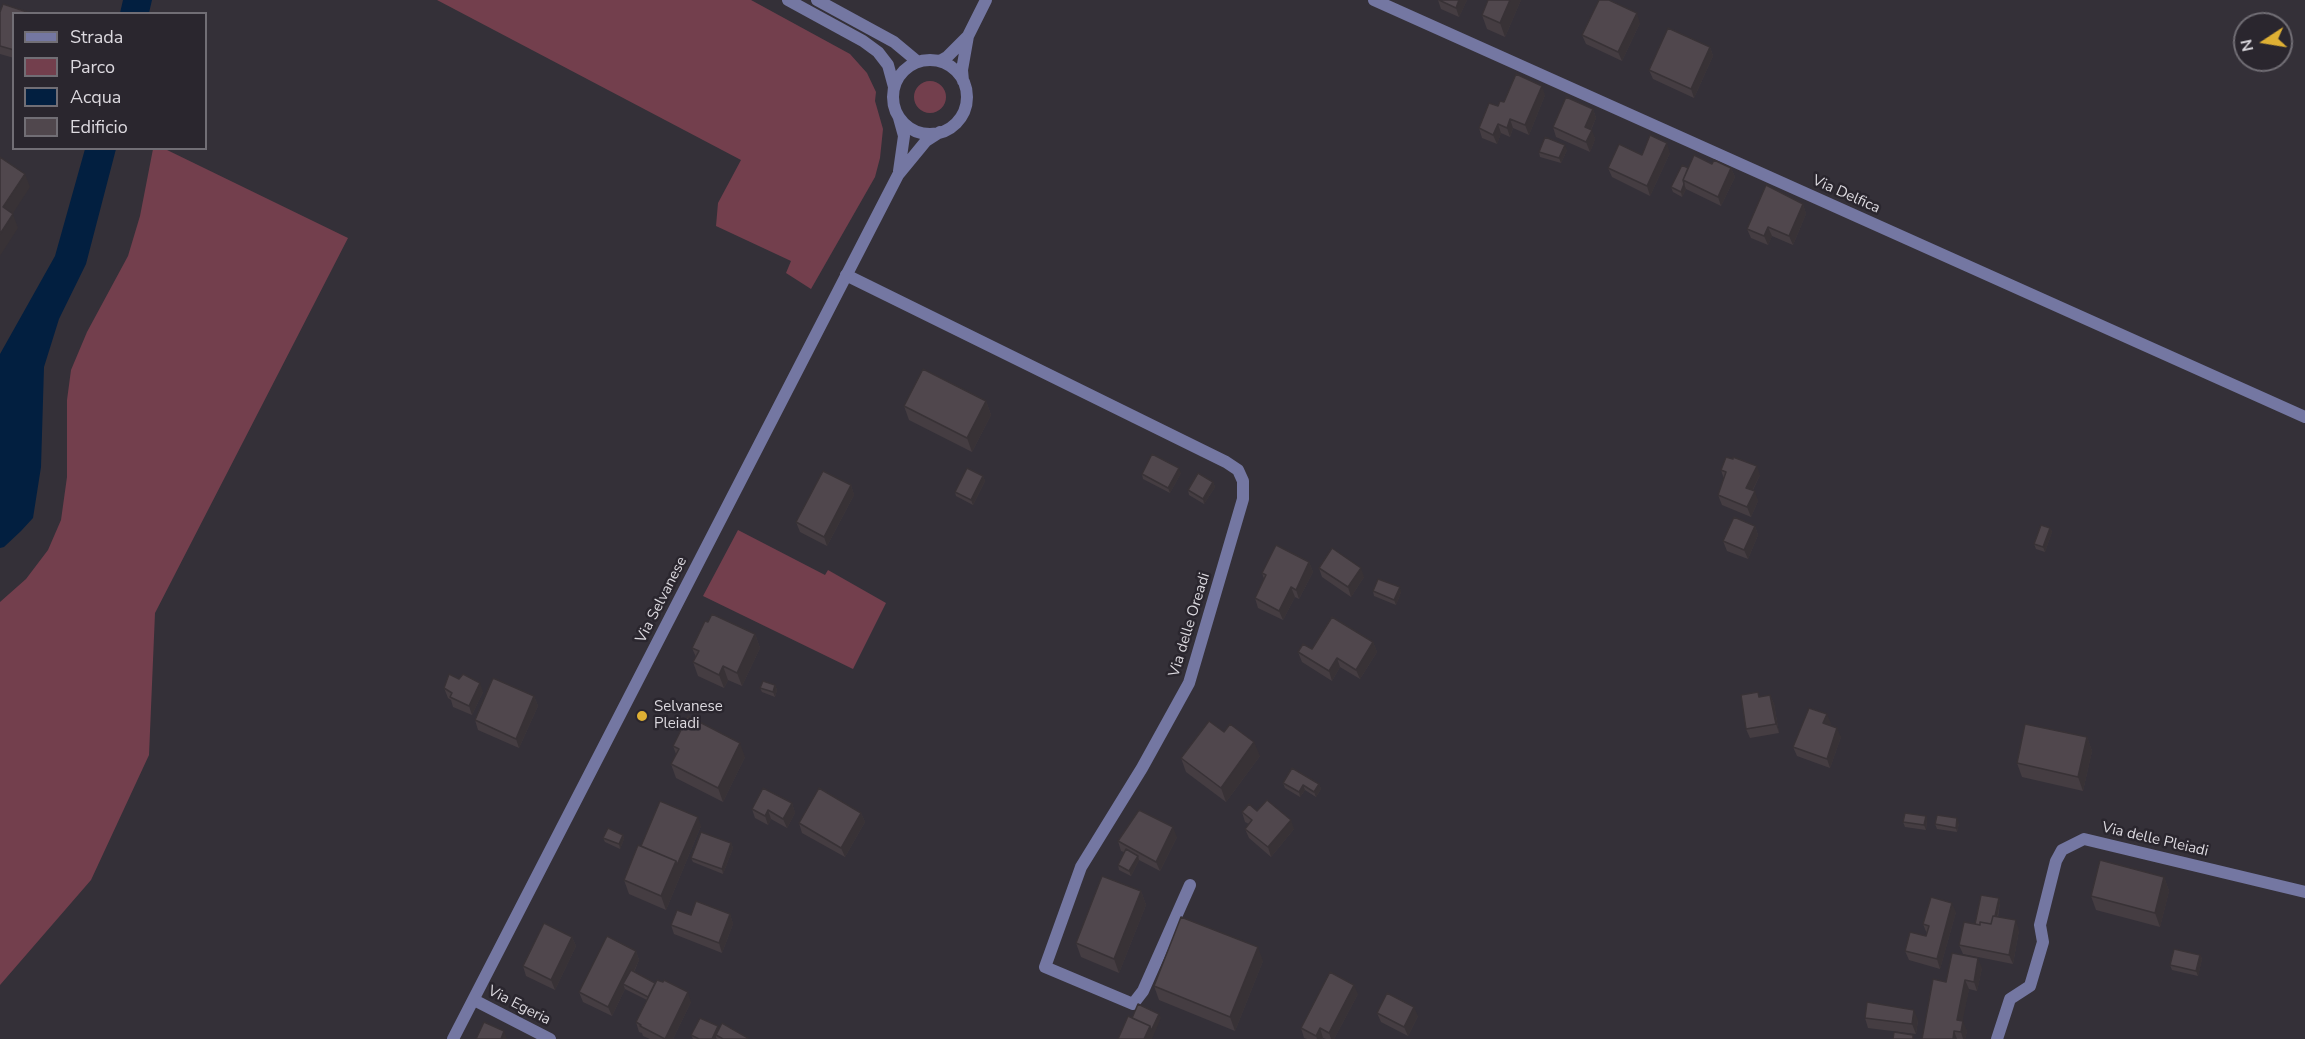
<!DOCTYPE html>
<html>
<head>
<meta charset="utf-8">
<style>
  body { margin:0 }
  #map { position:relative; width:2305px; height:1039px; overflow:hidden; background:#343038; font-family:"Nunito Sans",sans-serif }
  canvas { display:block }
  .legend { position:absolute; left:12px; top:12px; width:195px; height:138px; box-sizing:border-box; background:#2a262e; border:2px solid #716e75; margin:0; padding:8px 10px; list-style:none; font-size:18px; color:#dcd9df }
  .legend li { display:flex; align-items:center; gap:12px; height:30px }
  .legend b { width:30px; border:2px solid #716e75 }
  .north { position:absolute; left:2233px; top:12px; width:60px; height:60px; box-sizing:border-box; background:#2a262e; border:2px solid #716e75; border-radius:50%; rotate:258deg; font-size:16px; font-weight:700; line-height:24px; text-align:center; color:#dcd9df }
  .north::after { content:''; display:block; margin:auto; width:21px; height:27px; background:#dfb034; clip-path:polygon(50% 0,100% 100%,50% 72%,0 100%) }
</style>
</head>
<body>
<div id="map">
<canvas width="2305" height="1039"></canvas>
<ul class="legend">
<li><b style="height:8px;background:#7477a2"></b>Strada</li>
<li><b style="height:16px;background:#733f4d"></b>Parco</li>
<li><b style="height:16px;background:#021f40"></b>Acqua</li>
<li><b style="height:16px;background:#50474d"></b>Edificio</li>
</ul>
<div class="north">N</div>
</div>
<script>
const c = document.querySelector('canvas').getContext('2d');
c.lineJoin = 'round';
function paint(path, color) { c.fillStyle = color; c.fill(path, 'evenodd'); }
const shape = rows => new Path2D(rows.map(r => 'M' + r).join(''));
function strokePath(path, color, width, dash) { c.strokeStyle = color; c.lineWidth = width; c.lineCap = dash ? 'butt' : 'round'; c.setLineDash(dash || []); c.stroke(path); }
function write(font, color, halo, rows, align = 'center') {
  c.font = font + ' "Nunito Sans",sans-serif'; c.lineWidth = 5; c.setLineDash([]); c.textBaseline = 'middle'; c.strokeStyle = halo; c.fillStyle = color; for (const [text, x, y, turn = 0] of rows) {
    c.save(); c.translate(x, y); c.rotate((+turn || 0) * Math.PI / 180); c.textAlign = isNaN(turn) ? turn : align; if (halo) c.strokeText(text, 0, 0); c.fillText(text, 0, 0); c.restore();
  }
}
const green = shape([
  [437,0,751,0,850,54,867,73,876,92,875,101,883,129,880,158,875,177,811,289,786,273,791,261,716,226,718,203,741,160],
  '914 97a16 16 0 1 1 32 0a16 16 0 1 1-32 0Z',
  [153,149,165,149,348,238,155,613,149,755,91,880,0,985,0,602,26,579,48,550,61,520,67,477,67,400,71,370,87,332,128,256,140,216],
  [738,530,825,575,828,570,886,603,853,669,703,596]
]);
const water = shape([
  [123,0,152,0,149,13,120,13],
  [85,149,116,149,86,264,59,319,44,367,41,467,33,518,21,531,4,547,0,548,0,354,55,256]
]);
const minor = shape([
  [1374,0,2305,417],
  [846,275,1226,462,1238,470,1243,481,1243,499,1189,683,1142,768,1081,867,1045,967,1133,1004,1143,991,1190,885],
  [474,1000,550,1039],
  [1997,1039,2010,999,2030,986,2043,942,2040,925,2056,861,2062,850,2084,839,2305,892]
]);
const tertiary = shape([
  [788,0,863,41,878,52,888,65,894,87],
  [817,0,894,42,918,62],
  '893 97a37 37 0 1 1 74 0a37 37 0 1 1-74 0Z',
  [940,61,947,57,967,37],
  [963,81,962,70,968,36,986,0],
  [899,171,904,136,899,118],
  [453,1039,898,175,926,141,940,132]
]);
const wall = shape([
  [1438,0,1467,0,1459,17,1441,9],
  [1488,0,1521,0,1505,37,1487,29,1482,15],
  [0,12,14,14,14,58,0,54],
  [1640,23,1622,61,1586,44,1582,35],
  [1710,47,1713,56,1694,98,1653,79,1649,70],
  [1545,95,1529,135,1513,128,1510,137,1501,133,1497,144,1482,138,1479,128,1498,106,1504,102],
  [1593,109,1596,118,1591,130,1595,139,1590,152,1556,137,1553,127],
  [1567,150,1561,163,1540,157,1539,152],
  [1670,153,1650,196,1612,177,1608,168,1642,155],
  [1712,164,1731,168,1735,177,1721,206,1686,189,1682,197,1673,192,1671,187],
  [1803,204,1806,214,1793,245,1772,236,1768,245,1751,238,1747,229],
  [986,401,991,415,972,452,909,420,904,406],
  [1721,470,1760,475,1753,490,1758,501,1751,517,1722,505,1718,495,1724,479],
  [1181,473,1170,493,1143,479,1142,474],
  [983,476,985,481,973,505,956,496,955,492],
  [1213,482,1215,487,1204,504,1189,495,1188,490],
  [851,485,854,495,827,546,800,532,796,522],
  [1755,526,1758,535,1748,559,1727,551,1723,541],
  [2050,528,2052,532,2045,552,2036,549,2034,544],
  [1309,562,1313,572,1299,599,1295,597,1283,620,1258,608,1255,598,1264,579,1262,573],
  [1319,568,1364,577,1351,597,1322,577],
  [1373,591,1401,592,1396,605,1374,596],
  [708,622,755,634,760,648,742,686,728,680,724,688,698,676,693,662,696,657,692,648],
  [1373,642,1377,652,1360,679,1340,667,1332,681,1302,662,1298,652,1312,649],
  [775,685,777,690,775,697,762,692,760,688],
  [444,688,483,692,472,715,453,707,451,700,448,698],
  [1770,695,1774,704,1779,733,1750,738,1746,729],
  [534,696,538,706,519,748,478,730,475,720],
  [1831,723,1830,725,1841,737,1830,768,1797,756,1793,747],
  [2087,737,2092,751,2083,791,2022,777,2017,763],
  [673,746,745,757,723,802,676,778,671,764,676,754],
  [1260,756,1226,802,1186,772,1181,758],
  [1283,783,1319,784,1321,789,1316,797,1305,790,1300,797,1285,788],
  [792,803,795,813,787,828,771,819,768,825,755,818,752,809],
  [1257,811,1294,829,1271,857,1249,838,1245,829,1249,824,1245,822,1242,812],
  [861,813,865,822,845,857,802,833,799,823],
  [1926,816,1927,820,1926,830,1905,827,1903,822],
  [1959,823,1957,832,1937,829,1935,824],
  [701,826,666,910,629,894,624,880,641,846],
  [623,835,624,839,620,849,605,842,603,838],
  [1177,837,1160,871,1139,860,1131,876,1119,870,1118,865,1124,852,1121,851,1118,841],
  [731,843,733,848,723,874,693,862,691,858],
  [2164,877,2169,891,2160,927,2096,910,2091,896],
  [1141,891,1146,905,1119,973,1081,957,1076,943],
  [1999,898,2000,903,1998,917,2019,930,2013,964,1963,954,1959,945,1975,924],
  [1956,912,1940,969,1909,960,1905,951,1926,936,1927,934,1923,924],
  [730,914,733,924,722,953,674,934,671,925,691,915],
  [572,937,576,946,555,990,526,976,523,966],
  [636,951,639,960,634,972,691,1002,673,1039,650,1039,643,1036,642,1033,639,1032,636,1022,647,1000,625,989,612,1016,583,1002,579,992],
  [2200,955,2202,959,2198,976,2172,970,2170,965],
  [1263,961,1235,1031,1159,1000,1154,986],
  [1982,968,1977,991,1969,989,1962,1021,1967,1031,1965,1039,1922,1039,1946,982],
  [1358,994,1334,1039,1326,1039,1323,1038,1322,1039,1307,1039,1304,1038,1301,1028],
  [1377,1013,1418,1016,1408,1036,1381,1022],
  [1865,1018,1918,1020,1916,1034,1868,1028],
  [719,1029,748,1039,717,1039,717,1038,716,1039,693,1039,691,1035]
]);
const shadedWall = shape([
  [1459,0,1467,0,1459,17,1456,8],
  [1510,0,1521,0,1505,37,1500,23],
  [1637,13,1640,23,1622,61,1618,52],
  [1710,47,1713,56,1694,98,1691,89],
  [1542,86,1545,95,1529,135,1525,125],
  [1593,109,1596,118,1588,136,1585,127],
  [1510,119,1513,128,1510,137,1507,128],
  [1498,124,1501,133,1497,144,1493,135],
  [1592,130,1595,139,1590,152,1586,142],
  [1667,143,1670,153,1650,196,1647,186],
  [1565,145,1567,150,1561,163,1559,158],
  [1731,168,1735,177,1721,206,1718,197],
  [25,174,30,187,8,221,3,207],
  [1684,184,1686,189,1682,197,1681,192],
  [1803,204,1806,214,1793,245,1789,236],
  [13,214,18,228,0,256,0,234],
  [1768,227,1772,236,1768,245,1764,236],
  [986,401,991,415,972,452,967,438],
  [1757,466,1760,475,1749,497,1746,488],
  [1179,468,1181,473,1170,493,1168,488],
  [983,476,985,481,973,505,971,500],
  [1213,482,1215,487,1204,504,1203,499],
  [851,485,854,495,827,546,824,537],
  [1755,491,1758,501,1751,517,1747,507],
  [1755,526,1758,535,1748,559,1744,550],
  [2050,528,2052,532,2045,552,2043,547],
  [1309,562,1313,572,1299,599,1296,590],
  [1361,568,1364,577,1351,597,1348,587],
  [1291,587,1295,597,1283,620,1279,611],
  [1400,587,1401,592,1396,605,1394,600],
  [755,634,760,648,742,686,737,673],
  [1373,642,1377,652,1360,679,1356,670],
  [1337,658,1340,667,1332,681,1329,671],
  [723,666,728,680,724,688,719,675],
  [480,683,483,692,472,715,469,706],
  [775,685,777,690,775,697,773,692],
  [1770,695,1774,704,1779,733,1776,724],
  [534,696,538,706,519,748,516,739],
  [1827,714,1831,723,1826,732,1823,723],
  [1837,728,1841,737,1830,768,1827,759],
  [2087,737,2092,751,2083,791,2078,777],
  [1254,742,1260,756,1226,802,1221,788],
  [740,743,745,757,723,802,718,788],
  [1319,784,1321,789,1316,797,1314,792],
  [1303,785,1305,790,1300,797,1299,792],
  [792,803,795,813,787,828,783,819],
  [768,810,771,819,768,825,765,816],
  [861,813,865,822,845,857,841,848],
  [1926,816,1927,820,1926,830,1924,825],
  [698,817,701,826,666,910,661,896,676,861],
  [1957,818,1959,823,1957,832,1956,828],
  [1291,820,1294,829,1271,857,1268,847],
  [1173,827,1177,837,1160,871,1156,862],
  [623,835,624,839,620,849,619,844],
  [731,843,733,848,723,874,722,869],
  [1138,856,1139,860,1131,876,1129,871],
  [2164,877,2169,891,2160,927,2155,913],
  [1141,891,1146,905,1119,973,1114,959],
  [1999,898,2000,903,1994,933,1993,928],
  [1952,903,1956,912,1940,969,1937,959],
  [730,914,733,924,722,953,719,943],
  [2016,920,2019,930,2013,964,2009,955],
  [572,937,576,946,555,990,551,980],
  [1258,947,1263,961,1235,1031,1230,1017],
  [636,951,639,960,627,986,623,984,625,989,612,1016,608,1007],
  [2200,955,2202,959,2198,976,2196,971],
  [1978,958,1982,968,1977,991,1974,982],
  [1965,980,1969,989,1961,1030,1957,1020],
  [1354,985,1358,994,1334,1039,1331,1039,1329,1033],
  [688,992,691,1002,673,1039,665,1039],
  [1414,1007,1418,1016,1408,1036,1404,1027],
  [1914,1010,1918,1020,1916,1034,1912,1024],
  [1159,1014,1161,1018,1152,1039,1144,1039,1150,1026],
  [1963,1021,1967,1031,1965,1039,1963,1039,1961,1032],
  [718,1026,720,1031,716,1035,716,1039,712,1039],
  [1320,1028,1323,1038,1322,1039,1317,1039,1316,1036],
  [504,1031,507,1039,501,1039],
  [1954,1031,1957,1039,1953,1039]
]);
const building = shape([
  [1439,0,1459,0,1456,8,1439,0],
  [1488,0,1510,0,1500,23,1482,15,1488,0],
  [1599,0,1609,0,1637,13,1618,52,1582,35,1599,0],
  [3,4,30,13,14,14,14,50,0,46,0,12,3,4],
  [1668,28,1710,47,1691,89,1649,70,1668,28],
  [1516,74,1542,86,1525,125,1510,119,1507,128,1498,124,1493,135,1479,128,1489,103,1498,106,1500,101,1504,102,1516,74],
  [1566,97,1593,109,1585,127,1592,130,1586,142,1553,127,1566,97],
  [1650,135,1667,143,1647,186,1608,168,1619,144,1642,155,1650,135],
  [1545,137,1565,145,1559,158,1539,152,1545,137],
  [1694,155,1712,164,1714,160,1731,168,1718,197,1683,180,1694,155],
  [0,157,25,174,3,207,13,214,0,234,0,157],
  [1682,165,1688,168,1683,180,1684,184,1681,192,1671,187,1682,165],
  [1766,185,1803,204,1789,236,1768,227,1764,236,1747,229,1766,185],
  [923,369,986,401,967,438,904,406,923,369],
  [1152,454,1179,468,1168,488,1142,474,1152,454],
  [1726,457,1733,459,1733,457,1757,466,1746,488,1755,491,1747,507,1718,495,1726,472,1721,470,1726,457],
  [967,468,983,476,971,500,955,492,967,468],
  [823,471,851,485,824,537,796,522,823,471],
  [1198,473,1213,482,1203,499,1188,490,1198,473],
  [1734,517,1755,526,1744,550,1723,541,1734,517],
  [2041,525,2050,528,2043,547,2034,544,2041,525],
  [1276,545,1309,562,1296,590,1291,587,1279,611,1255,598,1266,575,1262,573,1276,545],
  [1332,548,1361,568,1348,587,1319,568,1332,548],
  [1378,579,1400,587,1394,600,1373,591,1378,579],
  [712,614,755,634,737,673,723,666,719,675,693,662,699,651,692,648,705,621,708,622,712,614],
  [1332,617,1373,642,1356,670,1337,658,1329,671,1298,652,1303,644,1312,649,1332,617],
  [449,674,459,679,463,674,480,683,469,706,450,697,452,693,444,688,449,674],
  [493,678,534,696,516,739,475,720,493,678],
  [763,681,775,685,773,692,760,688,763,681],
  [1758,692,1759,697,1770,695,1776,724,1746,729,1741,695,1758,692],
  [1809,708,1827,714,1823,723,1837,728,1827,759,1793,747,1809,708],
  [688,716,740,743,718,788,671,764,679,749,673,746,688,716],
  [1209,721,1224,732,1230,724,1254,742,1221,788,1181,758,1209,721],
  [2025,724,2087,737,2078,777,2017,763,2025,724],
  [1292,768,1319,784,1314,792,1303,785,1299,792,1283,783,1292,768],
  [763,788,792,803,783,819,768,810,765,816,752,809,763,788],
  [819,788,861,813,841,848,799,823,819,788],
  [1267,800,1291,820,1268,847,1245,829,1252,820,1242,812,1249,804,1257,811,1267,800],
  [660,801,698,817,677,865,676,861,641,846,660,801],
  [1139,810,1173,827,1156,862,1118,841,1139,810],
  [1905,813,1926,816,1924,825,1903,822,1905,813],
  [1937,815,1957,818,1956,828,1935,824,1937,815],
  [608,828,623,835,619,844,603,838,608,828],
  [701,832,731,843,722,869,691,858,701,832],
  [638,845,676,861,661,896,624,880,638,845],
  [1126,849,1138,856,1129,871,1118,865,1126,849],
  [2100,860,2164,877,2155,913,2091,896,2100,860],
  [1102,876,1141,891,1114,959,1076,943,1102,876],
  [1981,895,1999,898,1995,916,1993,916,1991,924,1980,922,1980,925,1975,924,1981,895],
  [1931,897,1952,903,1937,959,1905,951,1910,932,1926,936,1929,926,1923,924,1931,897],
  [696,901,730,914,719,943,671,925,677,910,691,915,696,901],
  [1993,916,2016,920,2009,955,1959,945,1964,922,1980,925,1980,922,1991,924,1993,916],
  [1181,917,1258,947,1230,1017,1154,986,1181,917],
  [544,923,572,937,551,980,523,966,544,923],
  [607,936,636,951,608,1007,579,992,607,936],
  [2174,949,2200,955,2196,971,2170,965,2174,949],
  [1952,953,1978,958,1974,982,1965,980,1957,1020,1963,1021,1961,1032,1954,1031,1953,1039,1922,1039,1933,979,1946,982,1952,953],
  [631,970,655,983,648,997,623,984,631,970],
  [1330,972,1354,985,1329,1033,1320,1028,1316,1036,1301,1028,1330,972],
  [657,980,663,982,664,980,688,992,665,1039,640,1026,641,1025,636,1022,657,980],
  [1387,993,1414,1007,1404,1027,1377,1013,1387,993],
  [1867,1002,1914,1010,1912,1024,1865,1018,1867,1002],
  [1138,1004,1159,1014,1151,1031,1150,1026,1132,1018,1138,1004],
  [1128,1016,1150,1026,1144,1039,1118,1039,1128,1016],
  [700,1018,718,1026,712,1039,699,1039,691,1035,700,1018],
  [484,1022,504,1031,501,1039,476,1039,484,1022],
  [722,1023,748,1038,747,1039,723,1039,716,1035,722,1023],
  [1894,1032,1913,1035,1913,1039,1893,1039,1894,1032]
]);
const markers = [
  [642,716,6,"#dfb034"]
];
const streetNames = [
  ["Via Delfica",1846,195,24],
  ["Via Selvanese",662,600,-63],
  ["Via delle Oreadi",1190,625,-73],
  ["Via delle Pleiadi",2155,840,13],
  ["Via Egeria",519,1006,27]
];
const poiNames = [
  ["Selvanese",654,707],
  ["Pleiadi",654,724]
];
paint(green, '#733f4d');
paint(water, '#021f40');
strokePath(minor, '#7477a2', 12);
strokePath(tertiary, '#7477a2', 12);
paint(wall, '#453d42');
paint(shadedWall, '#383236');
paint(building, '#50474d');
strokePath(building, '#383236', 1.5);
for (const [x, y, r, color] of markers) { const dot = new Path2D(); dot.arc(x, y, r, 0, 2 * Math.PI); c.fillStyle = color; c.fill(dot); strokePath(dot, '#2a262e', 2); }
write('15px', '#dcd9df', '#2a262e', streetNames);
write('15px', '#dcd9df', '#2a262e', poiNames, 'left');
</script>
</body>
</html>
